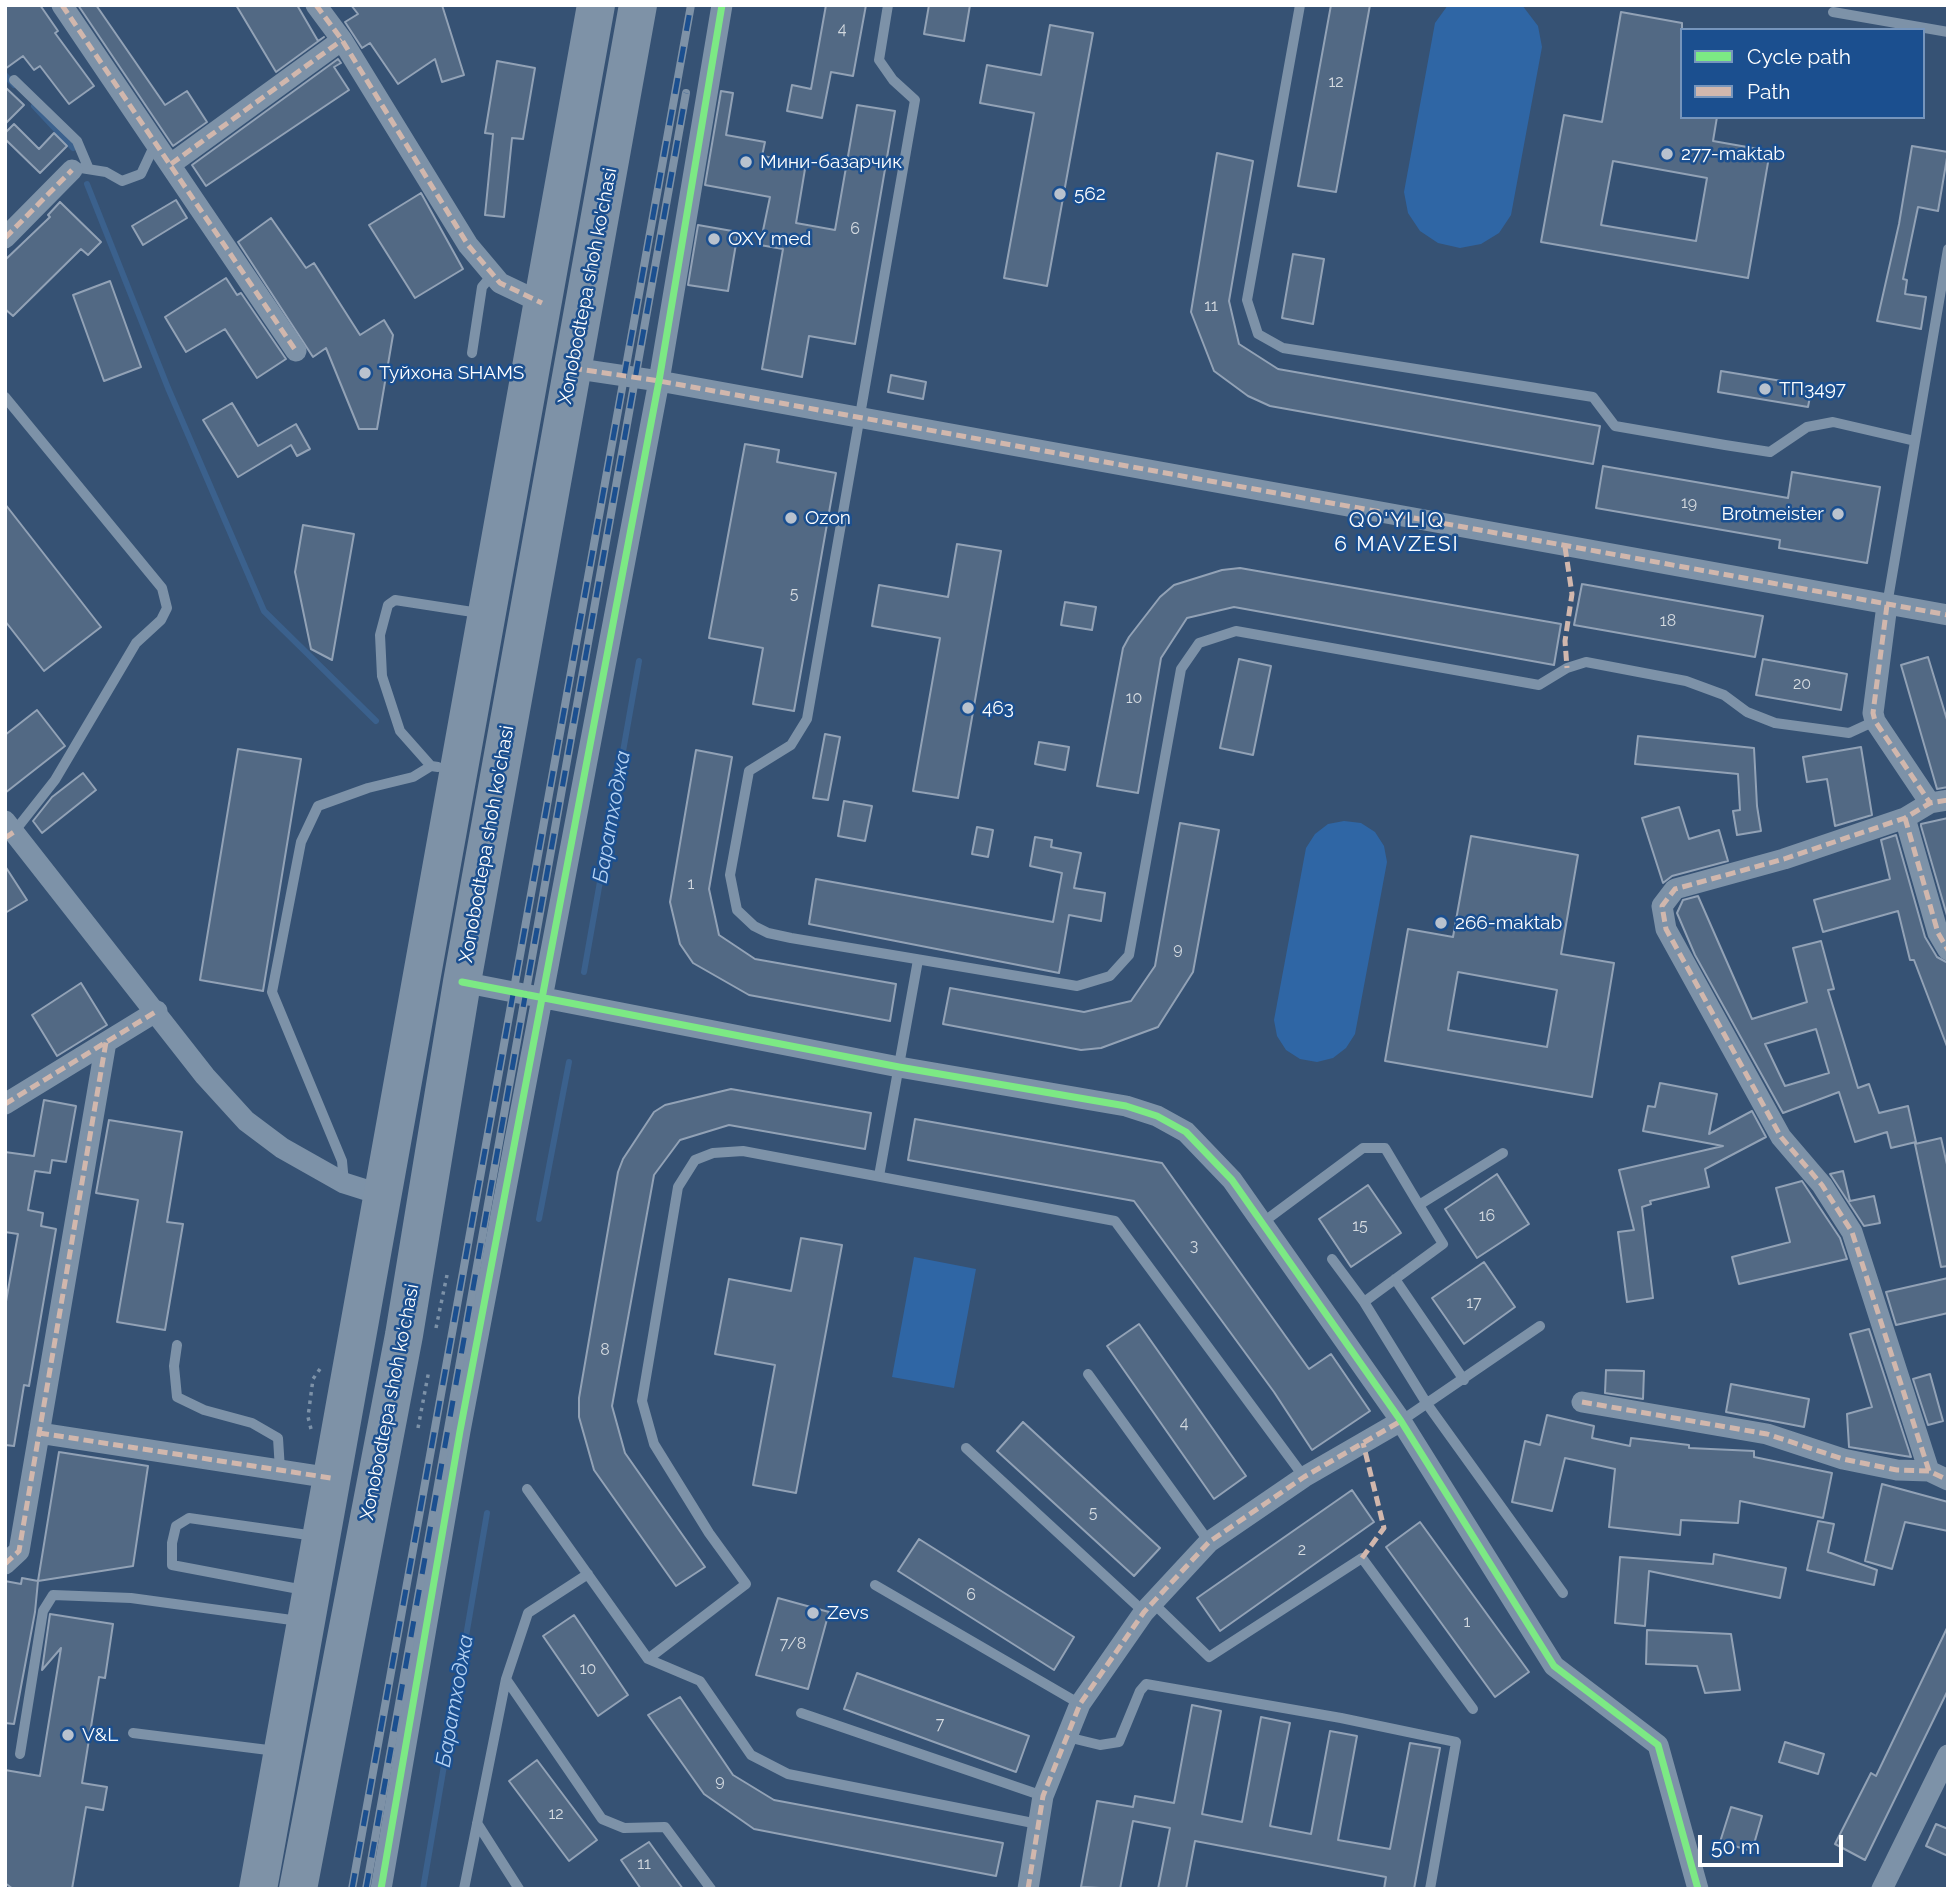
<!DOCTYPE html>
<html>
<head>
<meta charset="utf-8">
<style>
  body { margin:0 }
  #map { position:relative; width:1953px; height:1894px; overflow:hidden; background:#365274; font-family:Raleway,sans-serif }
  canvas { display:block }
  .frame { position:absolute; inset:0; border:7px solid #fff; pointer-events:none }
  .legend { position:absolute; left:1680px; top:28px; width:245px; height:91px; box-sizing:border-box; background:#1b4f8f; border:2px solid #7695bc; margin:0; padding:9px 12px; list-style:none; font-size:21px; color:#fff }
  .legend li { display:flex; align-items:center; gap:14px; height:35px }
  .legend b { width:35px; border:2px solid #7695bc }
  .scale { position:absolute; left:1698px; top:1835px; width:145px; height:32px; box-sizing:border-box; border:4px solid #fff; border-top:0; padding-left:9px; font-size:21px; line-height:24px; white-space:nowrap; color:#fff; -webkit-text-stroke:5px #1b4f8f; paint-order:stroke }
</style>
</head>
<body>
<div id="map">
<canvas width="1953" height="1894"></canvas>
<div class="frame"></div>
<ul class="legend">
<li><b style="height:9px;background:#7ce984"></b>Cycle path</li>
<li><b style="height:9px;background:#d1b7ad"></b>Path</li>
</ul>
<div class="scale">50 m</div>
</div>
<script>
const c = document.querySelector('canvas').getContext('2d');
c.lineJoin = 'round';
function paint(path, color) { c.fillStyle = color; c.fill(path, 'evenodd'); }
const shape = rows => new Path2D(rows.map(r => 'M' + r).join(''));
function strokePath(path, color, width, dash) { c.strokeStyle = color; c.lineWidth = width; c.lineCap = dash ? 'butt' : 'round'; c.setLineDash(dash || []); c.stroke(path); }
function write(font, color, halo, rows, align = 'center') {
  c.font = font + ' Raleway,sans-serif'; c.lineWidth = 5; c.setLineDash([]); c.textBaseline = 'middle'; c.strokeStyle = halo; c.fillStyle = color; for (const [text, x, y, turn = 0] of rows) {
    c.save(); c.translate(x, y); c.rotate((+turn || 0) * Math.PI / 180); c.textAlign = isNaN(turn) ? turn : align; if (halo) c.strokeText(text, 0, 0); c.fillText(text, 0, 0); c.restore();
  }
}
const green = shape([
  [1448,5,1522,5,1538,26,1542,47,1511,215,1499,233,1481,244,1460,248,1438,243,1420,231,1408,213,1404,192,1435,23],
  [1344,821,1361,823,1375,832,1384,846,1387,862,1355,1034,1346,1048,1333,1058,1317,1062,1300,1059,1286,1050,1277,1036,1274,1020,1306,848,1315,834,1328,824],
  [914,1257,976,1269,954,1388,892,1377]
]);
const stream = shape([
  [5,75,14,85],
  [34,106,73,148],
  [87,184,168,388,264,611,376,721],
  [584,972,639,661],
  [539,1219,569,1062],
  [423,1889,487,1513]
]);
const building = shape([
  [5,5,40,5,58,31,55,33,94,86,69,104,40,66,34,70,23,56,5,69,5,5],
  [78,5,96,5,165,105,187,91,207,122,173,146,78,5],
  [236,5,297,5,318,41,324,37,276,72,236,5],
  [351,5,442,5,464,75,442,82,435,59,398,84,370,43,362,48,345,22,358,14,351,5],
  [826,5,866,5,853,76,831,72,822,118,787,111,792,85,811,89,826,5],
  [929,5,970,5,964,41,924,34,929,5],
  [1331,5,1370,5,1336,192,1298,186,1331,5],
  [1621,12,1682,23,1682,117,1717,117,1713,141,1770,151,1748,278,1541,242,1564,115,1602,122,1621,12],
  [1613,161,1707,178,1696,241,1601,225,1613,161],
  [1050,25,1093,33,1047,286,1004,278,1034,113,980,103,987,65,1041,75,1050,25],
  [338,59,341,63,334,67,349,90,206,186,192,165,338,59],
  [497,61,535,68,523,139,512,138,504,217,485,215,493,134,485,133,497,61],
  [5,87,24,105,5,124,5,87],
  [721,91,733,93,726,135,765,142,762,156,806,163,796,223,835,230,857,105,895,111,855,344,809,336,802,377,762,369,783,249,760,245,770,197,705,185,721,91],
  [14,124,39,149,54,133,67,146,40,173,5,139,5,133,14,124],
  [1912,146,1948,152,1938,211,1918,207,1903,279,1907,280,1905,294,1926,297,1921,329,1877,321,1899,224,1912,146],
  [1217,153,1253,161,1229,301,1239,344,1278,369,1600,426,1593,464,1270,406,1248,396,1214,371,1191,312,1217,153],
  [421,193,463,269,415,298,369,225,421,193],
  [176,200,187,218,143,245,132,226,176,200],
  [60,202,101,242,88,255,81,249,13,316,5,309,5,260,50,217,48,215,60,202],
  [271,218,306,268,314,263,360,335,384,320,393,335,377,429,359,429,326,348,313,357,238,242,271,218],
  [698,225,738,232,728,291,688,285,698,225],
  [1293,254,1324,259,1313,324,1282,318,1293,254],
  [226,278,237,295,241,293,286,359,257,378,225,329,186,352,165,317,226,278],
  [110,281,141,367,104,381,73,295,110,281],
  [1721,371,1812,386,1808,407,1718,392,1721,371],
  [891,375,926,382,923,399,888,392,891,375],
  [232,403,258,446,296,424,310,449,297,456,291,445,238,477,203,420,232,403],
  [745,444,779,450,777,462,836,473,794,711,753,704,763,648,709,638,745,444],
  [1603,466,1788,498,1792,472,1880,487,1867,563,1779,548,1780,540,1596,508,1603,466],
  [5,504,101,627,44,671,5,621,5,504],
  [303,525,354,534,332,660,311,649,295,572,303,525],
  [957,544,1001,551,958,798,913,791,940,638,872,626,879,585,948,597,957,544],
  [1240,568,1561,624,1554,665,1234,607,1187,618,1161,658,1138,793,1097,786,1123,648,1129,637,1160,597,1174,585,1222,570,1240,568],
  [1582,584,1763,616,1755,657,1574,625,1582,584],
  [1065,602,1096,607,1092,630,1061,625,1065,602],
  [1928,657,1948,723,1948,787,1937,789,1901,665,1928,657],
  [1239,659,1271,666,1253,755,1220,748,1239,659],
  [1763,659,1847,674,1841,710,1756,695,1763,659],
  [37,710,65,746,5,793,5,735,37,710],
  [825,734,840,737,828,800,813,798,825,734],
  [1638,736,1754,748,1757,806,1761,831,1737,835,1733,811,1740,810,1738,774,1635,764,1638,736],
  [1039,742,1069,747,1065,770,1035,764,1039,742],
  [1861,747,1872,815,1835,826,1827,779,1807,782,1803,757,1861,747],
  [238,749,301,759,263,991,200,980,238,749],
  [696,750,732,757,709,889,719,935,755,959,896,984,890,1021,749,995,693,963,680,944,670,902,696,750],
  [83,773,96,790,42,833,33,821,52,797,83,773],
  [844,801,872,806,865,841,838,836,844,801],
  [1679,807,1689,839,1719,830,1728,861,1672,876,1663,883,1642,818,1679,807],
  [1948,818,1948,919,1921,826,1921,824,1948,818],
  [1180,823,1219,830,1193,972,1158,1027,1101,1048,1081,1050,943,1024,950,988,1084,1012,1131,1001,1155,966,1180,823],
  [977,827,993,830,988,857,972,854,977,827],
  [1896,835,1925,937,1937,957,1948,963,1948,1049,1914,960,1910,960,1898,911,1823,932,1814,900,1890,879,1881,840,1896,835],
  [1471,836,1578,855,1561,954,1614,963,1592,1097,1385,1061,1408,929,1453,937,1471,836],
  [1458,972,1557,990,1547,1047,1448,1030,1458,972],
  [1035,837,1052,840,1051,847,1081,853,1074,888,1105,893,1101,921,1069,915,1059,973,809,924,816,879,1053,922,1062,873,1030,866,1035,837],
  [5,866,27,900,5,913,5,866],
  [1698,896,1752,1019,1807,1002,1793,948,1821,941,1834,989,1828,990,1858,1088,1869,1084,1879,1113,1908,1106,1916,1142,1891,1148,1887,1132,1855,1142,1839,1092,1783,1113,1695,955,1677,913,1683,900,1698,896],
  [1816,1029,1829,1073,1785,1086,1765,1044,1816,1029],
  [81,983,107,1025,57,1056,32,1015,81,983],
  [1660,1083,1717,1094,1709,1134,1752,1111,1766,1137,1705,1169,1709,1187,1650,1201,1651,1204,1642,1207,1653,1298,1627,1302,1618,1232,1634,1230,1619,1170,1723,1146,1643,1131,1648,1106,1655,1107,1660,1083],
  [731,1089,871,1113,865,1149,729,1125,680,1140,654,1175,612,1406,625,1453,705,1567,676,1586,594,1470,579,1417,579,1398,618,1172,623,1159,654,1112,665,1105,731,1089],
  [44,1100,76,1106,66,1162,52,1160,50,1173,35,1171,28,1210,43,1213,41,1226,56,1229,29,1386,24,1385,14,1446,5,1445,5,1307,18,1234,5,1232,5,1152,34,1156,44,1100],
  [915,1119,1162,1163,1309,1369,1331,1354,1370,1411,1312,1450,1274,1392,1134,1201,908,1160,915,1119],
  [109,1120,182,1132,167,1222,183,1224,165,1330,117,1322,138,1200,96,1193,109,1120],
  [1941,1138,1948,1169,1948,1266,1941,1267,1915,1144,1941,1138],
  [1843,1171,1850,1201,1874,1196,1880,1223,1864,1226,1830,1174,1843,1171],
  [1497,1174,1529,1224,1477,1258,1445,1209,1497,1174],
  [1802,1181,1840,1238,1847,1259,1739,1284,1732,1257,1790,1242,1776,1188,1802,1181],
  [1368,1185,1401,1233,1351,1267,1319,1219,1368,1185],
  [801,1238,842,1245,796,1493,753,1485,775,1365,715,1354,729,1279,791,1291,801,1238],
  [1484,1262,1515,1307,1464,1344,1432,1298,1484,1262],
  [1948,1278,1948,1313,1896,1325,1886,1292,1948,1278],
  [1139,1324,1246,1476,1214,1499,1107,1346,1139,1324],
  [1869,1329,1911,1457,1849,1447,1847,1414,1872,1407,1850,1334,1869,1329],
  [1606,1370,1644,1371,1643,1399,1605,1393,1606,1370],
  [1930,1374,1943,1421,1928,1425,1913,1379,1930,1374],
  [1731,1384,1809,1399,1804,1427,1726,1412,1731,1384],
  [1547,1415,1594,1426,1592,1438,1630,1446,1631,1438,1689,1445,1689,1448,1754,1451,1754,1457,1832,1473,1823,1518,1740,1501,1738,1523,1681,1520,1680,1535,1609,1527,1615,1469,1565,1458,1552,1511,1512,1502,1525,1441,1540,1445,1547,1415],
  [1023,1422,1160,1548,1134,1576,997,1451,1023,1422],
  [59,1452,148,1466,133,1566,38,1581,59,1452],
  [1882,1484,1948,1502,1948,1531,1905,1522,1892,1569,1865,1561,1882,1484],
  [1352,1490,1374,1522,1220,1631,1197,1598,1352,1490],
  [1818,1521,1834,1524,1828,1552,1877,1570,1874,1585,1807,1570,1818,1521],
  [1420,1522,1529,1672,1495,1697,1386,1547,1420,1522],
  [919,1539,1074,1637,1054,1670,898,1571,919,1539],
  [1714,1554,1786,1568,1780,1598,1649,1571,1645,1626,1615,1623,1620,1557,1713,1564,1714,1554],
  [22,1578,38,1581,35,1612,14,1724,5,1723,5,1581,21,1584,22,1578],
  [778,1598,829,1612,808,1689,756,1675,778,1598],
  [50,1614,113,1624,105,1678,99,1677,82,1783,107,1787,103,1810,86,1807,72,1889,13,1889,5,1883,5,1770,40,1776,61,1648,42,1670,50,1614],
  [574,1615,628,1695,598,1716,543,1636,574,1615],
  [1948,1626,1948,1690,1865,1860,1835,1844,1871,1773,1876,1776,1948,1626],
  [1647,1630,1731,1634,1740,1690,1705,1693,1697,1666,1646,1664,1647,1630],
  [857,1673,1029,1736,1016,1772,844,1709,857,1673],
  [680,1697,733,1775,774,1800,1003,1843,996,1876,754,1829,704,1794,648,1715,680,1697],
  [1192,1705,1221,1711,1202,1814,1242,1822,1261,1717,1290,1723,1270,1826,1311,1834,1330,1731,1357,1736,1338,1840,1390,1849,1410,1743,1440,1748,1414,1889,1384,1889,1386,1877,1195,1841,1186,1889,1158,1889,1170,1828,1133,1821,1120,1889,1081,1887,1097,1801,1133,1807,1135,1796,1174,1803,1192,1705],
  [1785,1742,1824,1754,1818,1774,1779,1762,1785,1742],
  [537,1760,597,1840,569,1861,509,1781,537,1760],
  [1731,1807,1762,1816,1752,1851,1720,1842,1731,1807],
  [1936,1824,1948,1829,1948,1856,1926,1846,1936,1824],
  [649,1842,667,1867,683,1889,641,1889,621,1860,649,1842]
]);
const path = shape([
  [436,1328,447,1275],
  [418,1428,429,1370],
  [311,1429,308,1417,313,1379,322,1366]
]);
const lane = shape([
  [888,5,879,60,893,80,915,100,807,719,791,745,749,771,730,875,737,910,754,926,768,933,791,938,1077,986,1110,976,1129,955,1181,669,1199,643,1236,631,1539,685,1567,668,1586,662,1686,681,1724,695,1747,712,1775,723,1849,733,1875,721],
  [1300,5,1247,300,1258,334,1283,348,1593,397,1615,426,1725,445,1770,452,1807,427,1833,422,1915,441],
  [1833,12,1948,32],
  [14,80,77,141,88,167],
  [81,168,106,172,122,181,141,174,156,142],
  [472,353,482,287,492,275],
  [5,397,162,588,167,608,161,620,136,643,55,780,14,832],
  [1887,605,1948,249],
  [438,767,431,766,400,731,382,676,380,635,388,605,395,600,479,613],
  [879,1176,918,960],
  [344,1183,342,1161,272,992,301,842,318,806,368,788,413,777,431,766],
  [1262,1223,1363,1148,1385,1148,1419,1205,1503,1153],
  [1332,1259,1364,1302,1443,1244,1419,1205],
  [1395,1279,1464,1380],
  [1364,1302,1427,1404,1563,1593],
  [177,1345,174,1366,177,1397,204,1410,252,1423,278,1438,280,1470],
  [1088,1374,1209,1542],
  [1401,1421,1540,1326],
  [966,1448,1144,1612],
  [527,1489,648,1659,700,1681,751,1755,788,1774,1038,1824],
  [875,1585,1080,1704],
  [304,1590,172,1565,172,1543,176,1526,189,1518,315,1536],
  [1153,1603,1209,1657,1362,1558,1473,1709],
  [648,1659,746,1584,709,1533,654,1444,642,1401,678,1187,695,1160,713,1153,743,1151,1115,1221,1304,1477],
  [506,1679,602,1819,624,1828,665,1827,711,1889],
  [801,1713,1043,1796],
  [133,1733,276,1751],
  [1067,1737,1100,1745,1119,1742,1140,1691,1146,1684,1341,1718,1456,1742,1430,1889],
  [20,1754,43,1611,53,1595,131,1598,299,1621],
  [477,1823,519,1889],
  [464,1889,506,1679,528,1613,588,1574]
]);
const street = shape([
  [62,5,296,351],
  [316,5,342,40,468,245,500,283,542,303],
  [171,164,342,40],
  [5,238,72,170],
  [572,368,659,381,1948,615],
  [1887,605,1873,713,1875,721,1930,803],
  [1905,818,1938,933,1948,950],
  [5,821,205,1076,246,1121,282,1148,344,1183,382,1195],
  [462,982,899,1067,1126,1106,1157,1116,1186,1132,1232,1180,1401,1421,1554,1666,1658,1745,1698,1889],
  [5,1104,157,1011],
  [1582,1402,1767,1434,1843,1459,1897,1470,1929,1471,1948,1480],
  [39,1433,331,1478],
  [1929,1471,1852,1232,1822,1185,1781,1137,1666,929,1662,906,1675,889,1784,859,1905,818,1930,803,1948,800],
  [5,1564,19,1551,106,1042],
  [381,1889,460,1431,659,381,722,5],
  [1028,1889,1043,1796,1080,1704,1144,1612,1209,1542,1304,1477,1401,1421],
  [1882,1889,1948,1755]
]);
const highway = shape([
  [258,1889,596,5],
  [298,1889,404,1335,462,982,638,5]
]);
const rail = shape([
  [352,1889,691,5],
  [366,1889,686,93]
]);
const quiet = shape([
  [62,5,296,351],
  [316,5,342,40,468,245,500,283,542,303],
  [171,164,342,40],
  [5,238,72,170],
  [572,368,659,381,1948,615],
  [1565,547,1572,594,1565,641,1567,668],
  [1887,605,1873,713,1875,721,1930,803],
  [1905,818,1938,933,1948,950],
  [5,838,14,832],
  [5,1104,157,1011],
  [1582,1402,1767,1434,1843,1459,1897,1470,1929,1471,1948,1480],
  [39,1433,331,1478],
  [1929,1471,1852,1232,1822,1185,1781,1137,1666,929,1662,906,1675,889,1784,859,1905,818,1930,803,1948,800],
  [1362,1558,1384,1528,1363,1443],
  [5,1564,19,1551,106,1042],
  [1028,1889,1043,1796,1080,1704,1144,1612,1209,1542,1304,1477,1401,1421]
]);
const cycleway = shape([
  [462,982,899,1067,1126,1106,1157,1116,1186,1132,1232,1180,1401,1421,1554,1666,1658,1745,1698,1889],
  [381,1889,460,1431,659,381,722,5]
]);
const markers = [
  [1667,154,7,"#b9c2ce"],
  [746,162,7,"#b9c2ce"],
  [1060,194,7,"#b9c2ce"],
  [714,239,7,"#b9c2ce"],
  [365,373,7,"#b9c2ce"],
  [1765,389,7,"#b9c2ce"],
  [1838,514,7,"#b9c2ce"],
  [791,518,7,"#b9c2ce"],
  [968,708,7,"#b9c2ce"],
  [1441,923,7,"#b9c2ce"],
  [813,1613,7,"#b9c2ce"],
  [68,1735,7,"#b9c2ce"]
];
const numberNames = [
  ["4",842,29],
  ["12",1336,82],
  ["6",855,229],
  ["11",1211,306],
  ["19",1689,503],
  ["5",794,594],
  ["18",1668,621],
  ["20",1802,684],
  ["10",1134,698],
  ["1",691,884],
  ["9",1178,949],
  ["16",1487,1216],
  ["15",1360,1226],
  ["3",1194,1246],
  ["17",1474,1303],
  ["8",605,1350],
  ["4",1184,1423],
  ["5",1093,1513],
  ["2",1302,1550],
  ["6",971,1595],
  ["1",1467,1622],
  ["7/8",793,1644],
  ["10",588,1669],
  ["7",940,1724],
  ["9",720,1781],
  ["12",556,1814],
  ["11",644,1864]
];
const poiNames = [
  ["277-maktab",1681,154],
  ["Мини-базарчик",760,162],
  ["562",1074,194],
  ["OXY med",728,239],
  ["Туйхона SHAMS",379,373],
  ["ТП3497",1779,389],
  ["Brotmeister",1824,514,"right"],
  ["Ozon",805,518],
  ["463",982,708],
  ["266-maktab",1455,923],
  ["Zevs",827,1613],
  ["V&L",82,1735]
];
const streetNames = [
  ["Xonobodtepa shoh ko'chasi",588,286,-79],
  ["Xonobodtepa shoh ko'chasi",487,844,-80],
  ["Xonobodtepa shoh ko'chasi",390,1402,-79]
];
const neighbourhoodNames = [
  ["QO'YLIQ",1397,521],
  ["6 MAVZESI",1397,545]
];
const waterNames = [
  ["Баратходжа",612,817,-80],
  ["Баратходжа",455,1701,-80]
];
paint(green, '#2f66a5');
strokePath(stream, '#3b618d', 6);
paint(building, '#526984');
strokePath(building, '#92a2b6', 2);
strokePath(path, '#7d92a8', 3.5, [3.5, 5]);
strokePath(lane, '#7d92a8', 10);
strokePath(street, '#7d92a8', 21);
strokePath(highway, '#7e92a7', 38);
strokePath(rail, '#7e92a7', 8);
strokePath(rail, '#1b4f8f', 5, [16]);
strokePath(quiet, '#d1b7ad', 5, [10, 5]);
strokePath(cycleway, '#7ce984', 7);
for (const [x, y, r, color] of markers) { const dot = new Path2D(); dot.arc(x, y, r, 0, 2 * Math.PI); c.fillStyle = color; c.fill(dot); strokePath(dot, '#1b4f8f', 2.5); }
write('16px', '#d4dae0', null, numberNames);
write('19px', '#fff', '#1b4f8f', poiNames, 'left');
write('19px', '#fff', '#1b4f8f', streetNames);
c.letterSpacing = '2px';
write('21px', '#fff', '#1b4f8f', neighbourhoodNames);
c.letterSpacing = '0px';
write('italic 21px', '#b5d3f5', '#1b4f8f', waterNames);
</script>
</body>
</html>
